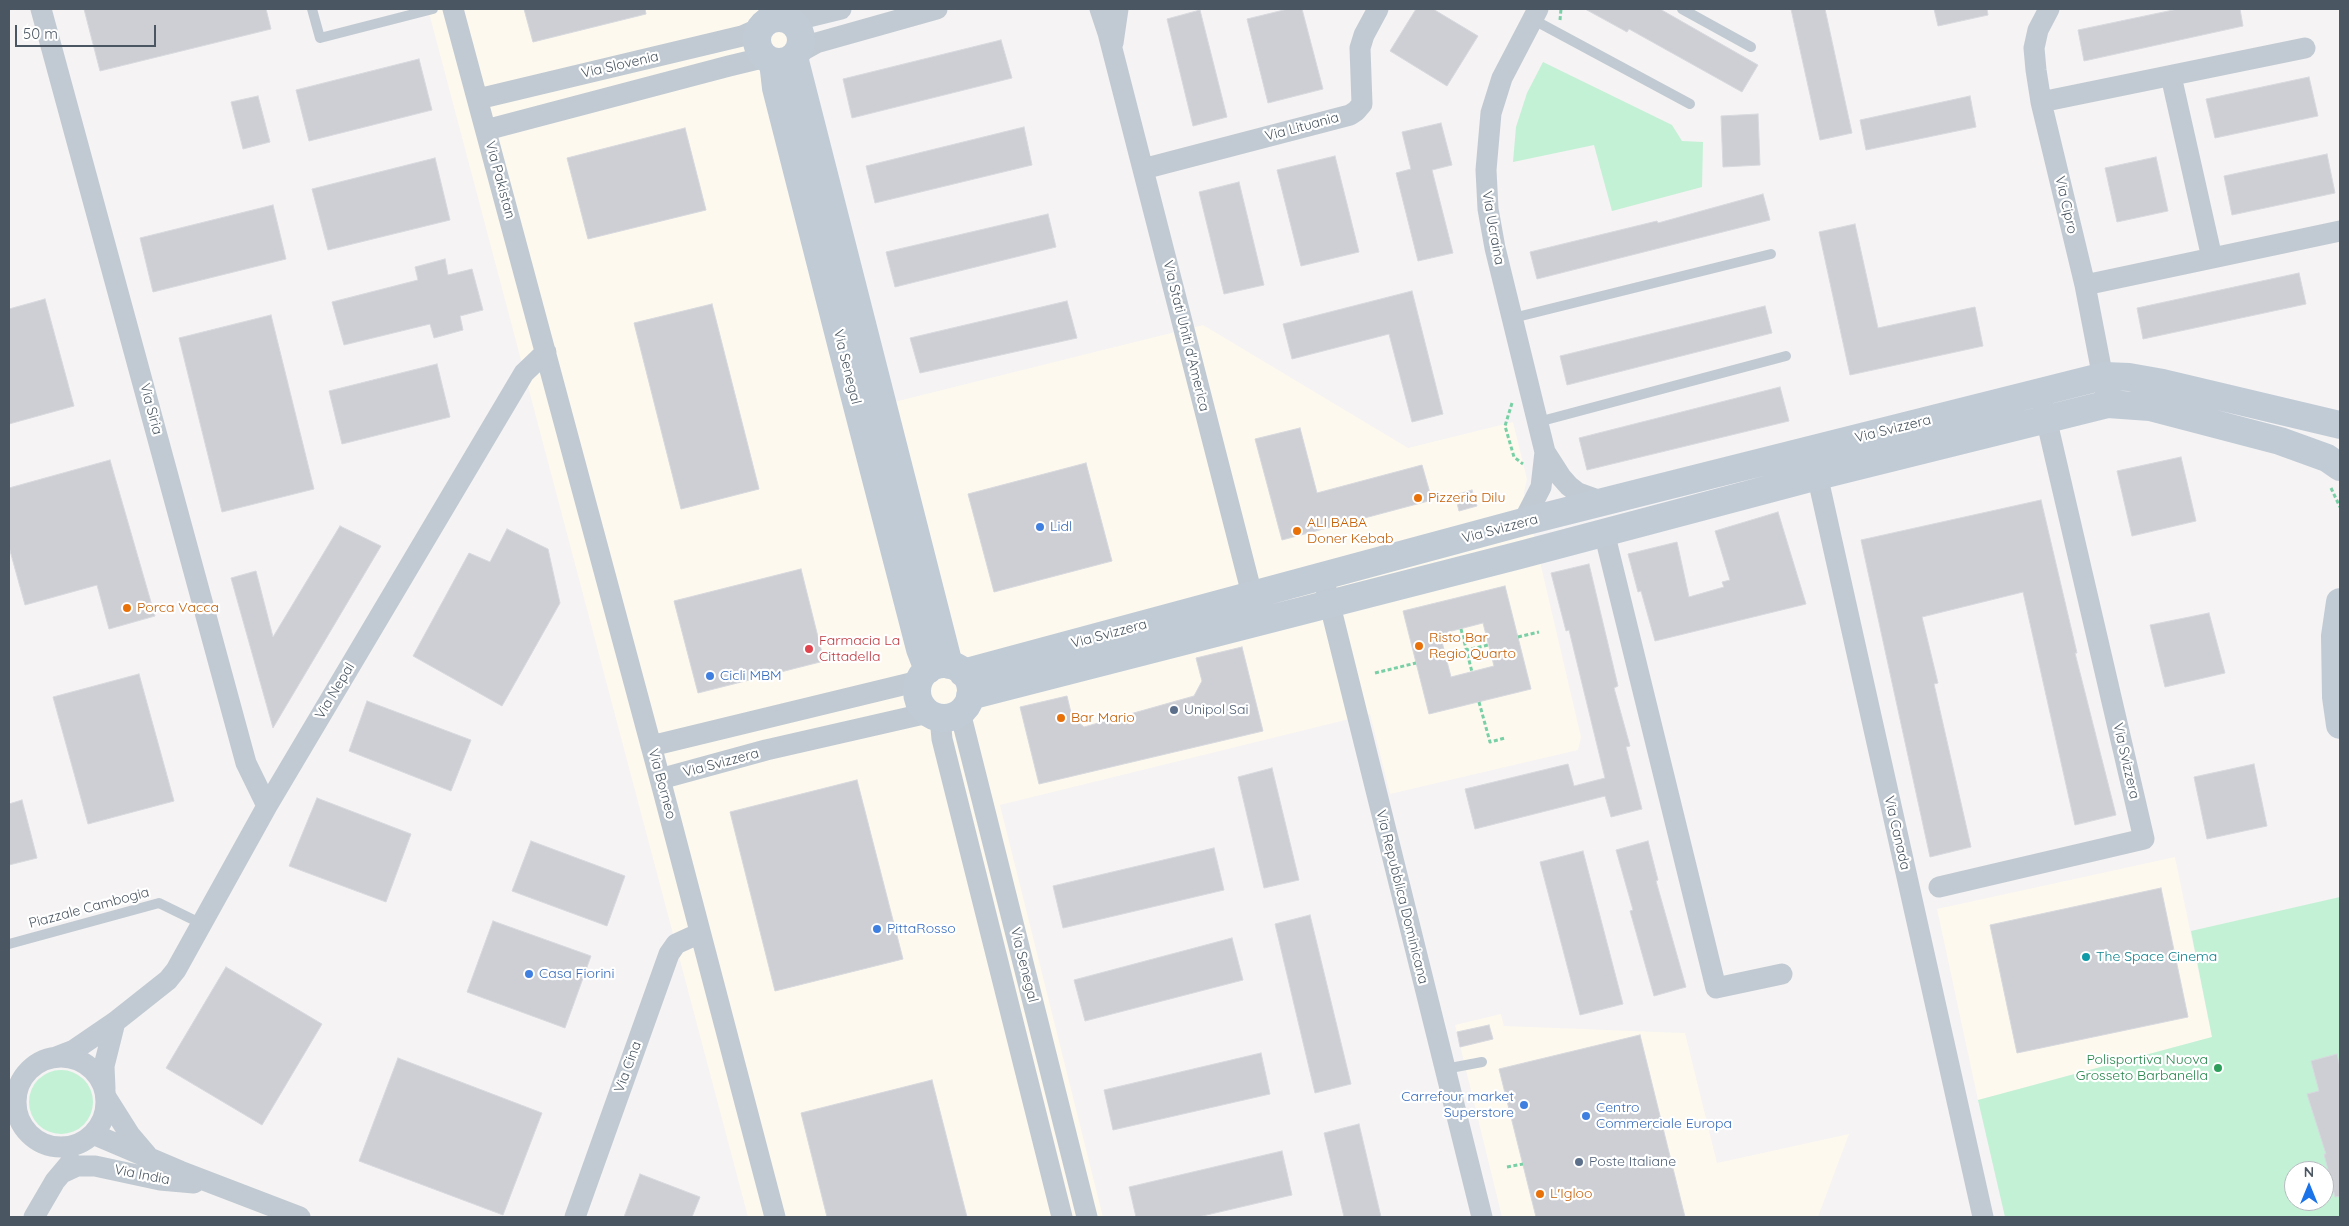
<!DOCTYPE html>
<html>
<head>
<meta charset="utf-8">
<style>
  body { margin:0 }
  #map { position:relative; width:2349px; height:1226px; overflow:hidden; background:#f5f3f3; font-family:Quicksand,sans-serif }
  canvas { display:block }
  .frame { position:absolute; inset:0; border:10px solid #4a5661; pointer-events:none }
  .north { position:absolute; left:2284px; top:1161px; width:50px; height:50px; box-sizing:border-box; background:#fff; border:1px solid #b7bbc0; border-radius:50%; rotate:0deg; font-size:14px; font-weight:700; line-height:20px; text-align:center; color:#4a5661 }
  .north::after { content:''; display:block; margin:auto; width:18px; height:22px; background:#1a73e8; clip-path:polygon(50% 0,100% 100%,50% 72%,0 100%) }
  .scale { position:absolute; left:15px; top:25px; width:141px; height:22px; box-sizing:border-box; border:2px solid #4a5661; border-top:0; padding-left:6px; font-size:15px; line-height:18px; white-space:nowrap; color:#4a5661; -webkit-text-stroke:4px #fff; paint-order:stroke }
</style>
</head>
<body>
<div id="map">
<canvas width="2349" height="1226"></canvas>
<div class="frame"></div>
<div class="north">N</div>
<div class="scale">50 m</div>
</div>
<script>
const c = document.querySelector('canvas').getContext('2d');
c.lineJoin = 'round';
function paint(path, color) { c.fillStyle = color; c.fill(path, 'evenodd'); }
const shape = rows => new Path2D(rows.map(r => 'M' + r).join(''));
function strokePath(path, color, width, dash) { c.strokeStyle = color; c.lineWidth = width; c.lineCap = dash ? 'butt' : 'round'; c.setLineDash(dash || []); c.stroke(path); }
function write(font, color, halo, rows, align = 'center') {
  c.font = font + ' Quicksand,sans-serif'; c.lineWidth = 4.5; c.setLineDash([]); c.textBaseline = 'middle'; c.strokeStyle = halo; c.fillStyle = color; for (const [text, x, y, turn = 0] of rows) {
    c.save(); c.translate(x, y); c.rotate((+turn || 0) * Math.PI / 180); c.textAlign = isNaN(turn) ? turn : align; if (halo) c.strokeText(text, 0, 0); c.fillText(text, 0, 0); c.restore();
  }
}
const commercial = shape([
  [428,9,792,9,890,403,1203,325,1408,448,1513,422,1527,479,1524,493,1581,737,1578,750,1390,794,1370,714,1000,805,1103,1217,748,1217],
  [2175,857,2212,1037,1978,1100,1937,909],
  [1501,1014,1504,1026,1685,1033,1717,1163,1849,1134,1818,1217,1502,1217,1455,1025]
]);
const green = shape([
  [1543,62,1672,125,1682,141,1703,142,1702,187,1612,211,1594,145,1513,162,1516,127,1527,93],
  [2340,897,2340,1217,2005,1217,1978,1100,2212,1037,2191,931],
  [2294,1171,2324,1171,2324,1201,2294,1201],
  '29 1102a32 32 0 1 1 64 0a32 32 0 1 1-64 0Z'
]);
const building = shape([
  [84,9,266,9,271,29,100,71,84,9],
  [524,9,645,9,646,14,533,42,524,9],
  [1288,9,1302,9,1323,89,1268,103,1247,19,1288,9],
  [1416,9,1433,9,1478,36,1447,86,1390,51,1416,9],
  [1585,9,1660,9,1758,65,1742,92,1629,29,1627,32,1585,9],
  [1791,9,1825,9,1852,133,1820,140,1791,9],
  [1934,9,1987,9,1988,15,1938,26,1934,9],
  [2178,9,2240,9,2243,26,2084,61,2078,30,2178,9],
  [1200,10,1227,117,1193,126,1167,19,1200,10],
  [1001,40,1012,78,852,118,843,79,1001,40],
  [419,59,432,110,309,141,296,90,419,59],
  [2309,77,2318,116,2215,138,2206,99,2309,77],
  [258,96,270,142,243,149,231,102,258,96],
  [1970,96,1976,127,1866,150,1860,120,1970,96],
  [1758,114,1760,165,1723,167,1721,116,1758,114],
  [1441,123,1452,165,1432,170,1453,253,1418,261,1396,173,1411,169,1402,132,1441,123],
  [1024,127,1032,165,875,203,866,166,1024,127],
  [685,128,706,210,588,239,567,158,685,128],
  [2327,154,2335,193,2232,215,2224,176,2327,154],
  [1335,156,1359,252,1301,266,1277,170,1335,156],
  [2156,157,2168,211,2117,222,2105,168,2156,157],
  [435,158,450,220,328,250,312,189,435,158],
  [1239,182,1264,285,1224,294,1199,192,1239,182],
  [1763,194,1770,220,1537,279,1530,252,1657,221,1658,223,1763,194],
  [273,205,286,259,153,292,140,238,273,205],
  [1048,214,1056,247,895,287,886,252,1048,214],
  [1855,224,1878,328,1975,307,1983,346,1850,375,1819,232,1855,224],
  [445,259,448,275,472,269,483,310,460,316,463,330,434,338,430,324,344,345,332,302,418,280,415,267,445,259],
  [2299,273,2306,304,2143,339,2137,308,2299,273],
  [1412,291,1443,414,1412,422,1389,334,1292,359,1283,324,1412,291],
  [45,299,74,406,9,424,9,309,45,299],
  [1067,301,1077,338,920,373,910,338,1067,301],
  [712,304,759,489,681,509,634,323,712,304],
  [1765,306,1772,333,1567,385,1560,356,1765,306],
  [271,315,314,489,222,512,179,338,271,315],
  [437,364,450,417,342,444,329,391,437,364],
  [1780,387,1789,421,1587,470,1579,438,1780,387],
  [1300,428,1317,493,1422,465,1432,500,1282,540,1255,439,1300,428],
  [2181,457,2196,521,2132,536,2117,471,2181,457],
  [110,460,155,616,109,629,97,585,25,605,9,547,9,488,110,460],
  [1086,463,1112,561,994,592,968,494,1086,463],
  [1472,490,1477,506,1459,511,1455,495,1472,490],
  [2041,500,2077,653,2075,653,2116,815,2075,825,2023,592,1922,617,1938,683,1934,684,1971,847,1930,857,1861,540,2041,500],
  [1778,512,1806,604,1655,641,1641,591,1638,592,1628,554,1677,542,1689,597,1724,587,1722,582,1730,580,1715,531,1778,512],
  [340,526,381,546,273,728,231,578,256,571,273,637,340,526],
  [507,529,548,549,560,603,502,706,413,656,469,553,490,562,507,529],
  [1589,564,1618,686,1614,688,1630,746,1626,747,1642,809,1611,817,1605,796,1475,829,1465,789,1568,764,1574,786,1605,778,1569,630,1566,631,1551,573,1589,564],
  [801,569,824,661,698,693,674,601,801,569],
  [1505,586,1531,689,1429,714,1403,611,1505,586],
  [1483,623,1494,666,1451,677,1440,634,1483,623],
  [2209,613,2225,673,2165,687,2150,625,2209,613],
  [1242,647,1263,731,1039,784,1020,707,1067,696,1072,717,1084,727,1194,696,1202,681,1196,658,1242,647],
  [139,674,174,801,88,824,53,697,139,674],
  [367,701,471,740,451,791,349,751,367,701],
  [2254,764,2267,826,2207,839,2194,777,2254,764],
  [1272,768,1299,880,1264,888,1238,777,1272,768],
  [857,780,903,959,775,991,730,812,857,780],
  [317,798,411,834,386,902,289,866,317,798],
  [22,800,37,858,9,865,9,804,22,800],
  [531,841,625,876,607,926,512,891,531,841],
  [1648,841,1658,880,1656,881,1686,987,1654,996,1630,911,1633,910,1616,850,1648,841],
  [1214,848,1224,890,1063,928,1053,886,1214,848],
  [1583,851,1623,1004,1580,1015,1540,862,1583,851],
  [2161,888,2188,1017,2017,1053,1990,925,2161,888],
  [1310,915,1351,1084,1315,1093,1275,924,1310,915],
  [493,921,591,956,565,1028,467,992,493,921],
  [1232,938,1243,980,1085,1021,1074,980,1232,938],
  [226,967,322,1024,262,1125,166,1068,226,967],
  [1489,1025,1493,1039,1460,1047,1457,1032,1489,1025],
  [1640,1035,1685,1217,1536,1217,1499,1069,1640,1035],
  [1261,1053,1270,1094,1113,1130,1104,1090,1261,1053],
  [2337,1054,2340,1068,2340,1196,2335,1197,2324,1154,2326,1154,2307,1094,2319,1091,2311,1061,2337,1054],
  [398,1058,542,1113,503,1215,359,1161,398,1058],
  [932,1080,967,1217,827,1217,801,1113,932,1080],
  [1359,1124,1381,1217,1344,1217,1324,1133,1359,1124],
  [1282,1151,1292,1195,1198,1217,1136,1217,1129,1187,1282,1151],
  [640,1174,700,1197,692,1217,624,1217,640,1174]
]);
const path = shape([
  [1560,20,1561,9],
  [1512,403,1505,426,1514,457,1523,464],
  [2331,488,2340,507],
  [1461,629,1472,672],
  [1518,637,1539,632],
  [1446,655,1488,645],
  [1375,673,1416,663],
  [1479,702,1490,742,1505,738],
  [1507,1167,1523,1164]
]);
const service = shape([
  [312,9,320,38,433,9],
  [1682,9,1751,47],
  [1532,19,1690,104],
  [1513,318,1771,254],
  [1538,422,1786,356],
  [9,944,159,903,202,924],
  [1445,1069,1482,1062]
]);
const minor = shape([
  [41,9,246,763,267,806],
  [453,9,660,779,775,1217],
  [1100,9,1108,33,1256,610],
  [2049,9,2038,30,2034,48,2036,70,2041,102,2085,285,2108,404],
  [787,19,800,19,841,9],
  [1113,43,1118,9],
  [798,53,816,43,937,9],
  [2171,76,2212,258],
  [478,99,742,36,760,28],
  [2041,102,2305,48],
  [486,130,729,66,758,59,767,59],
  [1143,169,1350,115,1356,111,1362,104,1360,48,1364,35,1378,9],
  [2085,285,2340,231],
  [1545,452,1561,477,1569,486,1578,493,1603,502],
  [1814,461,1983,1217],
  [1523,522,1541,487,1545,452,1495,248,1488,209,1486,170,1491,113,1502,78,1538,9],
  [1604,532,1716,988,1782,974],
  [1326,589,1482,1217],
  [960,712,1087,1217],
  [940,718,942,739,1062,1217],
  [651,746,919,681],
  [660,779,766,750,928,713],
  [1939,887,2144,839,2043,405],
  [56,1057,74,1050,115,1022,168,980,176,970,267,806,524,373,546,352],
  '16 1102a45 45 0 1 1 90 0a45 45 0 1 1-90 0Z',
  [105,1089,104,1066,115,1022],
  [106,1097,130,1135,147,1155],
  [93,1134,180,1171,300,1217],
  [62,1173,77,1166,95,1166,160,1180,194,1183],
  [34,1217,55,1181,71,1162],
  [575,1217,669,954,676,944,700,933]
]);
const secondary = shape([
  '757 40a22 22 0 1 1 44 0a22 22 0 1 1-44 0Z',
  [794,57,949,665],
  [773,62,776,88,846,363,920,649,928,670],
  [2340,602,2335,636,2336,697,2340,725],
  '917 691a27 27 0 1 1 54 0a27 27 0 1 1-54 0Z',
  [963,673,1523,522,2104,376,2129,377,2163,383,2340,425],
  [970,696,1520,555,1818,476,2108,404,2150,407,2280,441,2327,458,2340,467]
]);
const markers = [
  [1418,498,5,"#e8710a"],
  [1040,527,5,"#3f7fe0"],
  [1297,531,5,"#e8710a"],
  [127,608,5,"#e8710a"],
  [1419,646,5,"#e8710a"],
  [809,649,5,"#e0444e"],
  [710,676,5,"#3f7fe0"],
  [1174,710,5,"#5c6f8a"],
  [1061,718,5,"#e8710a"],
  [877,929,5,"#3f7fe0"],
  [2086,957,5,"#0f9aa8"],
  [529,974,5,"#3f7fe0"],
  [2218,1068,5,"#2e9e5b"],
  [1524,1105,5,"#3f7fe0"],
  [1586,1116,5,"#3f7fe0"],
  [1579,1162,5,"#5c6f8a"],
  [1540,1194,5,"#e8710a"]
];
const streetNames = [
  ["Via Slovenia",620,65,-13],
  ["Via Lituania",1302,127,-15],
  ["Via Pakistan",500,180,75],
  ["Via Cipro",2066,205,77],
  ["Via Ucraina",1493,228,80],
  ["Via Stati Uniti d'America",1186,336,76],
  ["Via Senegal",847,367,76],
  ["Via Siria",151,409,75],
  ["Via Svizzera",1893,429,-14],
  ["Via Svizzera",1500,529,-15],
  ["Via Svizzera",1109,634,-15],
  ["Via Nepal",335,691,-59],
  ["Via Svizzera",2126,761,77],
  ["Via Svizzera",721,763,-15],
  ["Via Borneo",662,784,75],
  ["Via Canada",1897,833,77],
  ["Via Repubblica Dominicana",1402,897,76],
  ["Piazzale Cambogia",89,908,-15],
  ["Via Senegal",1024,965,76],
  ["Via Cina",628,1067,-70],
  ["Via India",142,1175,11]
];
const foodNames = [
  ["Pizzeria Dilu",1428,498],
  ["ALI BABA",1307,523],
  ["Doner Kebab",1307,539],
  ["Porca Vacca",137,608],
  ["Risto Bar",1429,638],
  ["Regio Quarto",1429,654],
  ["Bar Mario",1071,718],
  ["L'Igloo",1550,1194]
];
const shopNames = [
  ["Lidl",1050,527],
  ["Cicli MBM",720,676],
  ["PittaRosso",887,929],
  ["Casa Fiorini",539,974],
  ["Carrefour market",1514,1097,"right"],
  ["Superstore",1514,1113,"right"],
  ["Centro",1596,1108],
  ["Commerciale Europa",1596,1124]
];
const healthNames = [
  ["Farmacia La",819,641],
  ["Cittadella",819,657]
];
const serviceNames = [
  ["Unipol Sai",1184,710],
  ["Poste Italiane",1589,1162]
];
const cultureNames = [
  ["The Space Cinema",2096,957]
];
const leisureNames = [
  ["Polisportiva Nuova",2208,1060],
  ["Grosseto Barbanella",2208,1076]
];
paint(commercial, '#fdf9ef');
paint(green, '#c3f1d5');
paint(building, '#cdcfd5');
strokePath(building, '#d7d9de', 1);
strokePath(path, '#7ad0a6', 3, [4, 2.5]);
strokePath(service, '#c1cad2', 10);
strokePath(minor, '#c1cad2', 21);
strokePath(secondary, '#c1cbd6', 28);
for (const [x, y, r, color] of markers) { const dot = new Path2D(); dot.arc(x, y, r, 0, 2 * Math.PI); c.fillStyle = color; c.fill(dot); strokePath(dot, '#fff', 2); }
write('14px', '#4a5661', '#fff', streetNames);
write('14px', '#c56008', '#fff', foodNames, 'left');
write('14px', '#366cbe', '#fff', shopNames, 'left');
write('14px', '#be3a42', '#fff', healthNames, 'left');
write('14px', '#4e5e75', '#fff', serviceNames, 'left');
write('14px', '#0d838f', '#fff', cultureNames, 'left');
write('14px', '#27864d', '#fff', leisureNames, 'right');
</script>
</body>
</html>
